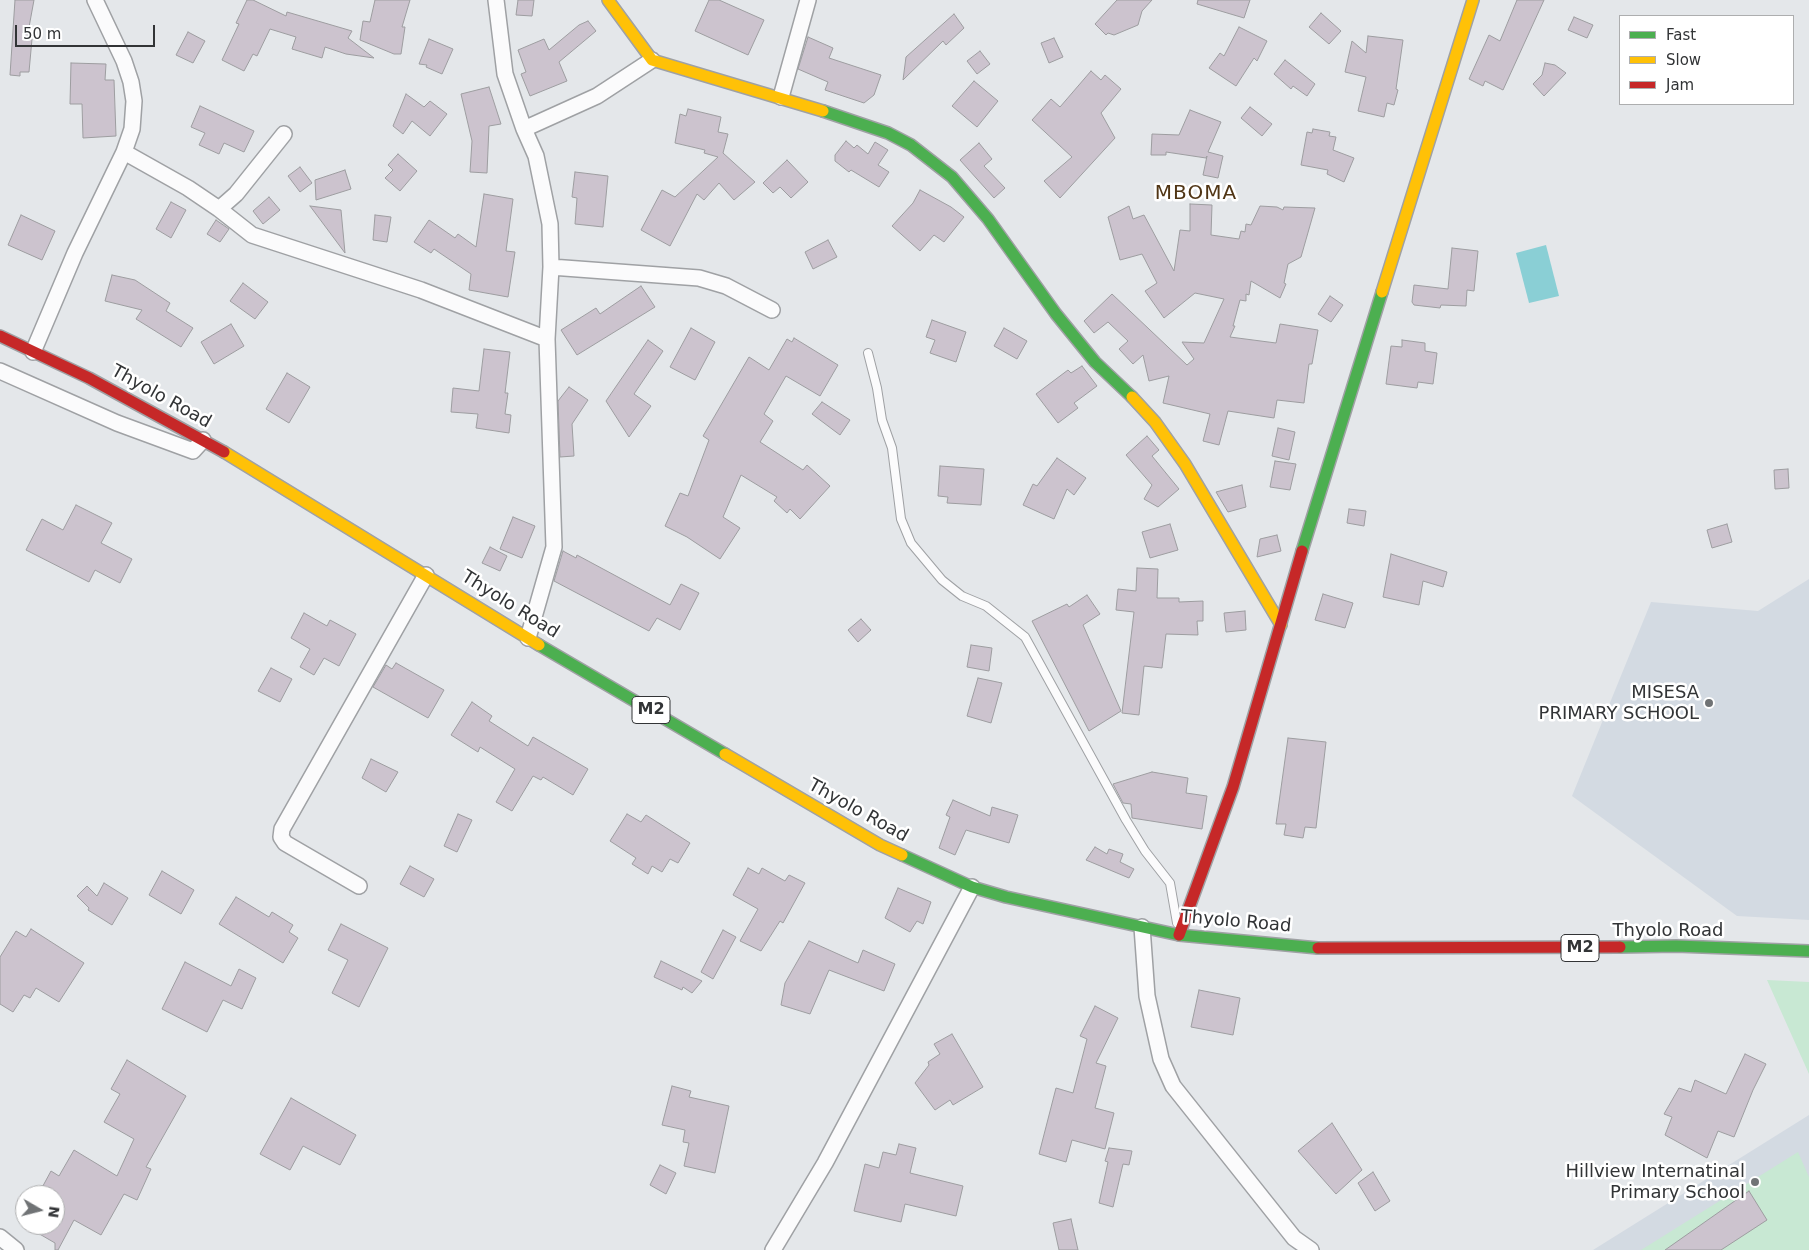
<!DOCTYPE html>
<html>
<head>
<meta charset="utf-8">
<style>
  body { margin:0 }
  #map { position:relative; width:1809px; height:1250px; overflow:hidden; background:#e4e7ea; font-family:"DejaVu Sans",sans-serif }
  canvas { display:block }
  .legend { position:absolute; left:1619px; top:15px; width:175px; height:90px; box-sizing:border-box; background:#fff; border:1px solid #adaeaf; margin:0; padding:6px 9px; list-style:none; font-size:15px; color:#323436 }
  .legend li { display:flex; align-items:center; gap:10px; height:25px }
  .legend b { width:25px; border:1px solid #adaeaf }
  .north { position:absolute; left:15px; top:1185px; width:50px; height:50px; box-sizing:border-box; background:#fff; border:1px solid #adaeaf; border-radius:50%; rotate:98deg; font-size:14px; font-weight:700; line-height:20px; text-align:center; color:#323436 }
  .north::after { content:''; display:block; margin:auto; width:18px; height:22px; background:#707375; clip-path:polygon(50% 0,100% 100%,50% 72%,0 100%) }
  .scale { position:absolute; left:15px; top:25px; width:140px; height:22px; box-sizing:border-box; border:2px solid #323436; border-top:0; padding-left:6px; font-size:15px; line-height:18px; white-space:nowrap; color:#323436; -webkit-text-stroke:4px #fff; paint-order:stroke }
</style>
</head>
<body>
<div id="map">
<canvas width="1809" height="1250"></canvas>
<ul class="legend">
<li><b style="height:6px;background:#4caf50"></b>Fast</li>
<li><b style="height:6px;background:#ffc107"></b>Slow</li>
<li><b style="height:6px;background:#c62828"></b>Jam</li>
</ul>
<div class="north">N</div>
<div class="scale">50 m</div>
</div>
<script>
const c = document.querySelector('canvas').getContext('2d');
c.lineJoin = 'round';
function paint(path, color) { c.fillStyle = color; c.fill(path, 'evenodd'); }
const shape = rows => new Path2D(rows.map(r => 'M' + r).join(''));
function strokePath(path, color, width, dash) { c.strokeStyle = color; c.lineWidth = width; c.lineCap = dash ? 'butt' : 'round'; c.setLineDash(dash || []); c.stroke(path); }
function write(font, color, halo, rows, align = 'center') {
  c.font = font + ' "DejaVu Sans",sans-serif'; c.lineWidth = 5; c.setLineDash([]); c.textBaseline = 'middle'; c.strokeStyle = halo; c.fillStyle = color; for (const [text, x, y, turn = 0] of rows) {
    c.save(); c.translate(x, y); c.rotate((+turn || 0) * Math.PI / 180); c.textAlign = isNaN(turn) ? turn : align; if (halo) c.strokeText(text, 0, 0); c.fillText(text, 0, 0); c.restore();
  }
}
const built = shape([
  [1809,579,1809,920,1737,916,1572,796,1651,602,1758,611],
  [1809,1115,1809,1250,1593,1250]
]);
const green = shape([
  [1767,980,1809,982,1809,1074],
  [1798,1152,1809,1177,1809,1250,1641,1250]
]);
const water = shape([
  [1546,245,1559,296,1529,303,1516,253]
]);
const building = shape([
  [15,0,34,0,27,38,32,39,29,72,20,72,20,76,10,75,15,0],
  [247,0,253,0,286,16,287,12,352,31,348,38,374,58,346,54,325,47,322,58,292,49,296,37,270,29,257,56,253,54,244,71,222,60,239,24,236,23,247,0],
  [375,0,410,0,402,27,405,27,401,54,394,54,360,40,363,21,370,22,375,0],
  [518,0,534,0,532,16,516,15,518,0],
  [709,0,719,0,764,20,748,55,695,31,709,0],
  [1117,0,1152,0,1142,11,1138,25,1114,35,1108,33,1106,35,1095,24,1117,0],
  [1198,0,1250,0,1244,18,1197,4,1198,0],
  [1517,0,1544,0,1503,90,1485,81,1483,86,1469,79,1489,35,1500,41,1517,0],
  [1321,13,1341,31,1329,44,1309,27,1321,13],
  [954,14,964,28,946,45,943,41,903,80,906,57,954,14],
  [1574,17,1593,25,1587,38,1568,30,1574,17],
  [588,21,596,31,559,62,567,81,530,96,521,74,526,72,518,50,544,39,549,50,579,25,588,21],
  [1239,27,1267,41,1257,61,1254,58,1236,86,1209,68,1220,53,1224,56,1239,27],
  [188,32,205,41,193,63,176,55,188,32],
  [1368,36,1403,40,1396,89,1398,90,1394,105,1387,103,1384,117,1358,111,1366,77,1345,72,1352,41,1366,53,1368,36],
  [808,37,833,48,829,58,881,75,874,95,864,103,825,90,828,82,798,69,808,37],
  [1054,38,1063,57,1049,63,1041,43,1054,38],
  [429,39,453,49,442,74,426,67,427,65,419,64,429,39],
  [980,51,990,64,977,74,967,61,980,51],
  [1285,60,1315,84,1307,96,1293,86,1291,89,1274,74,1285,60],
  [71,63,106,64,105,80,114,80,116,136,83,138,82,104,70,104,71,63],
  [1545,63,1555,65,1566,73,1544,96,1533,84,1542,75,1545,63],
  [1091,71,1101,80,1105,75,1121,89,1101,113,1115,138,1060,198,1044,181,1072,157,1032,120,1051,99,1060,107,1091,71],
  [974,81,998,101,977,127,952,106,974,81],
  [489,87,501,124,489,126,487,173,470,172,472,141,461,94,489,87],
  [406,94,424,107,430,101,447,114,430,136,412,121,403,134,393,126,406,94],
  [200,106,254,131,244,152,224,143,219,154,199,145,205,133,191,127,200,106],
  [1250,107,1272,124,1262,136,1241,118,1250,107],
  [688,109,721,117,718,132,728,134,723,153,755,182,734,200,719,183,704,200,697,194,670,246,641,230,662,190,675,197,718,157,704,153,705,150,675,143,680,114,686,116,688,109],
  [1190,110,1221,122,1208,152,1223,156,1218,178,1203,175,1207,156,1206,158,1166,152,1166,155,1151,155,1152,134,1179,135,1190,110],
  [1313,129,1330,132,1329,136,1336,137,1333,150,1354,158,1344,182,1327,174,1328,170,1301,165,1307,132,1312,133,1313,129],
  [846,141,854,148,857,145,868,154,875,142,888,150,878,165,889,172,879,187,851,170,849,172,835,161,835,155,846,141],
  [979,143,992,159,984,166,1005,188,994,198,960,160,979,143],
  [398,154,417,171,400,191,385,178,393,170,388,165,398,154],
  [787,160,808,182,791,198,780,187,773,193,763,183,787,160],
  [300,167,312,183,300,192,288,176,300,167],
  [345,170,351,189,316,200,315,180,345,170],
  [575,172,608,176,603,227,575,224,577,198,572,197,575,172],
  [920,190,951,207,964,217,944,242,934,235,920,251,892,226,913,203,920,190],
  [484,194,513,199,506,251,515,252,508,297,469,290,471,274,434,249,431,253,414,242,429,220,455,238,458,234,476,247,484,194],
  [269,197,280,210,263,224,253,211,269,197],
  [171,202,186,210,171,238,156,229,171,202],
  [1190,204,1212,205,1211,235,1239,239,1241,231,1245,232,1246,224,1251,225,1260,206,1277,207,1283,210,1284,207,1315,208,1301,257,1288,264,1284,283,1286,284,1280,298,1251,281,1249,295,1246,294,1246,301,1240,300,1233,326,1235,326,1230,337,1276,343,1280,324,1318,330,1312,364,1309,364,1304,403,1277,400,1274,418,1228,411,1219,445,1203,441,1210,414,1163,403,1169,376,1149,381,1143,355,1133,364,1119,349,1128,341,1108,322,1094,333,1084,321,1112,294,1187,365,1194,359,1182,342,1204,343,1224,299,1195,293,1164,318,1145,291,1157,283,1142,254,1120,260,1108,217,1129,206,1133,219,1144,215,1174,271,1180,230,1190,231,1190,204],
  [310,206,341,210,345,253,310,206],
  [21,215,55,231,42,260,8,245,21,215],
  [375,215,391,217,387,242,373,240,375,215],
  [216,220,229,229,220,242,207,234,216,220],
  [828,240,837,257,813,269,805,252,828,240],
  [1452,248,1478,251,1474,291,1467,290,1466,306,1441,305,1440,308,1414,305,1412,302,1414,285,1448,289,1452,248],
  [112,275,135,280,170,303,166,311,193,328,181,347,136,319,142,310,105,301,112,275],
  [243,283,268,302,255,319,230,301,243,283],
  [641,286,655,307,577,355,561,330,596,308,600,314,641,286],
  [1330,296,1343,305,1331,322,1318,314,1330,296],
  [932,320,966,332,956,362,930,353,935,340,926,337,932,320],
  [231,324,244,346,214,364,201,342,231,324],
  [691,328,715,342,695,380,670,367,691,328],
  [1004,328,1027,341,1017,359,994,346,1004,328],
  [794,338,838,365,820,396,786,376,764,414,773,421,760,442,803,470,807,465,830,486,800,519,790,509,787,513,774,501,777,497,741,475,723,517,740,528,720,559,687,537,665,526,680,493,688,496,709,440,703,436,749,357,769,370,787,339,792,342,794,338],
  [648,340,663,351,634,394,651,406,629,437,606,401,648,340],
  [1402,340,1425,343,1425,351,1437,353,1433,384,1418,382,1417,388,1386,384,1391,346,1402,347,1402,340],
  [484,349,510,352,505,393,508,393,505,414,511,415,509,433,476,428,478,414,451,412,453,388,479,391,484,349],
  [1082,366,1097,386,1074,403,1078,408,1058,423,1036,394,1068,370,1071,373,1082,366],
  [287,373,310,387,289,423,266,409,287,373],
  [569,387,588,400,572,424,574,456,560,457,558,401,569,387],
  [822,402,850,420,840,435,812,414,822,402],
  [1278,428,1295,432,1289,460,1272,456,1278,428],
  [1147,436,1159,450,1152,456,1179,489,1158,507,1144,499,1152,485,1126,455,1147,436],
  [1057,458,1086,478,1074,495,1067,489,1054,519,1023,505,1033,484,1037,486,1057,458],
  [1275,461,1296,464,1290,490,1270,487,1275,461],
  [940,466,984,469,981,505,947,503,948,497,938,496,940,466],
  [1788,469,1789,488,1775,489,1774,470,1788,469],
  [1242,485,1246,507,1228,512,1216,492,1242,485],
  [76,505,112,523,101,543,132,559,120,583,95,570,89,582,26,550,42,519,63,530,76,505],
  [1349,509,1366,511,1364,526,1347,523,1349,509],
  [513,517,535,526,522,558,500,549,513,517],
  [1170,524,1178,550,1150,558,1142,532,1170,524],
  [1727,524,1732,542,1712,548,1707,530,1727,524],
  [1277,535,1281,551,1257,557,1260,539,1277,535],
  [490,547,507,556,500,571,482,563,490,547],
  [563,551,576,558,577,555,670,605,681,584,699,593,680,630,657,618,649,631,554,581,563,551],
  [1391,554,1447,572,1443,587,1423,581,1419,605,1383,597,1391,554],
  [1137,568,1158,569,1157,598,1179,598,1179,602,1203,601,1203,621,1197,621,1198,635,1166,634,1162,668,1144,666,1139,715,1122,713,1134,612,1116,610,1118,589,1136,591,1137,568],
  [1323,594,1353,603,1345,628,1315,620,1323,594],
  [1087,595,1100,614,1083,625,1121,711,1089,731,1032,621,1067,604,1069,607,1087,595],
  [1245,611,1246,630,1226,632,1224,613,1245,611],
  [304,613,327,626,330,620,356,634,339,666,324,658,314,675,300,667,310,649,291,638,304,613],
  [861,619,871,630,858,642,848,630,861,619],
  [971,645,992,648,989,671,967,667,971,645],
  [396,663,444,690,428,718,373,687,386,665,392,669,396,663],
  [271,668,292,679,280,702,258,691,271,668],
  [978,678,1002,683,991,723,967,716,978,678],
  [472,702,492,716,489,721,528,746,533,737,588,769,573,795,543,777,541,780,533,776,512,811,496,802,515,769,480,747,478,752,451,735,472,702],
  [1288,738,1326,742,1316,828,1305,827,1303,838,1284,835,1286,824,1276,824,1288,738],
  [371,759,398,772,386,792,362,778,371,759],
  [1152,772,1188,778,1186,793,1207,796,1202,829,1132,818,1131,804,1123,803,1113,784,1152,772],
  [953,800,990,816,992,807,1018,815,1009,843,966,830,955,855,939,848,950,817,946,815,953,800],
  [458,814,472,820,457,852,444,846,458,814],
  [627,814,641,822,646,815,690,843,678,863,670,859,662,872,652,866,648,874,632,864,636,858,610,841,627,814],
  [1095,847,1107,854,1109,849,1123,854,1120,862,1134,869,1129,878,1086,860,1095,847],
  [410,866,434,879,424,897,400,884,410,866],
  [748,868,759,874,762,868,785,881,789,875,805,883,783,923,780,921,761,951,740,941,758,909,733,895,748,868],
  [162,871,194,890,181,914,149,895,162,871],
  [104,883,128,898,112,925,88,910,89,908,77,896,87,886,97,896,104,883],
  [898,888,931,902,923,924,917,921,910,932,885,918,898,888],
  [236,897,269,917,272,912,293,925,289,932,298,938,283,963,219,924,236,897],
  [341,924,388,948,359,1007,332,993,348,960,328,950,341,924],
  [31,929,84,963,59,1002,36,988,30,998,24,995,13,1012,0,1004,0,957,16,931,26,937,31,929],
  [723,930,736,937,713,979,701,972,723,930],
  [809,941,858,963,863,950,895,964,884,991,829,970,810,1014,781,1005,785,983,809,941],
  [661,961,702,981,692,993,683,987,682,990,654,977,661,961],
  [185,962,231,986,239,969,256,978,242,1009,223,1000,207,1032,162,1009,185,962],
  [1199,990,1240,998,1233,1035,1191,1027,1199,990],
  [1095,1006,1118,1018,1096,1063,1106,1066,1095,1108,1114,1113,1105,1149,1072,1140,1066,1162,1039,1154,1056,1088,1073,1093,1087,1039,1080,1036,1095,1006],
  [952,1034,983,1087,953,1105,950,1100,935,1110,915,1083,929,1065,928,1062,940,1054,934,1044,952,1034],
  [1745,1054,1766,1064,1753,1090,1734,1137,1718,1131,1707,1158,1665,1135,1672,1117,1664,1114,1679,1088,1691,1092,1695,1080,1726,1094,1745,1054],
  [127,1060,186,1096,146,1167,151,1169,137,1200,124,1194,101,1235,74,1220,58,1250,55,1250,55,1243,24,1225,55,1225,55,1195,38,1195,51,1171,59,1176,74,1150,117,1176,134,1139,104,1122,120,1094,111,1089,127,1060],
  [672,1086,691,1091,689,1097,729,1106,715,1173,684,1166,689,1143,683,1142,685,1130,662,1125,672,1086],
  [291,1098,356,1135,340,1165,303,1146,290,1170,260,1154,291,1098],
  [1332,1123,1362,1170,1336,1194,1298,1151,1332,1123],
  [899,1144,916,1148,910,1173,963,1186,956,1216,905,1204,901,1222,854,1211,865,1164,879,1168,883,1152,896,1155,899,1144],
  [1109,1148,1132,1151,1129,1165,1123,1164,1113,1207,1099,1203,1108,1162,1105,1161,1109,1148],
  [660,1165,676,1173,666,1194,650,1185,660,1165],
  [1373,1172,1390,1201,1375,1211,1358,1183,1373,1172],
  [1749,1191,1767,1220,1721,1250,1665,1250,1749,1191],
  [1071,1219,1078,1250,1059,1250,1053,1223,1071,1219]
]);
const lane = shape([
  [868,353,877,388,882,420,892,448,901,519,911,543,942,580,962,596,986,606,1025,637,1126,820,1145,851,1170,883,1177,923]
]);
const street = shape([
  [496,0,505,74,524,129,536,156,550,224,551,267,547,339,554,547,528,638],
  [781,97,808,0],
  [524,129,597,96,652,60],
  [124,152,188,188,219,209,252,235,421,290,547,339],
  [219,209,236,194,284,134],
  [551,267,699,278,726,286,772,310],
  [33,352,75,253,124,152,132,129,134,101,131,82,124,61,95,0],
  [0,371,117,423,193,451,203,440],
  [359,886,285,843,281,837,282,829,426,575],
  [1142,927,1147,996,1161,1059,1173,1086,1294,1238,1311,1250],
  [0,1237,16,1250],
  [773,1250,825,1163,972,887]
]);
const fast = shape([
  [823,111,888,133,911,145,952,177,988,219,1056,314,1095,362,1132,397],
  [1302,551,1382,292],
  [539,645,725,754],
  [902,855,972,887,1006,897,1179,935,1318,948],
  [1620,947,1676,946,1809,951]
]);
const slow = shape([
  [608,0,652,60,823,111],
  [1382,292,1473,0],
  [1132,397,1155,422,1185,464,1281,625],
  [224,452,539,645],
  [725,754,880,845,902,855]
]);
const jam = shape([
  [0,336,89,378,224,452],
  [1179,935,1233,787,1302,551],
  [1318,948,1620,947]
]);
const markers = [
  [1709,703,5,"#707375"],
  [1755,1182,5,"#707375"]
];
const shields = [
  [651,710,38],
  [1580,948,38]
];
const shieldNames = [
  ["M2",651,710],
  ["M2",1580,948]
];
const streetNames = [
  ["Thyolo Road",161,397,29],
  ["Thyolo Road",510,605,32],
  ["Thyolo Road",858,811,29],
  ["Thyolo Road",1236,922,5],
  ["Thyolo Road",1668,931]
];
const poiNames = [
  ["MISESA",1699,693],
  ["PRIMARY SCHOOL",1699,714],
  ["Hillview Internatinal",1745,1172],
  ["Primary School",1745,1193]
];
const quarterNames = [
  ["MBOMA",1196,194]
];
paint(built, '#d3dae2');
paint(green, '#c8e8d3');
paint(water, '#8acfd5');
paint(building, '#ccc3ce');
strokePath(building, '#9d9da0', 1);
strokePath(lane, '#9fa1a4', 10);
strokePath(street, '#9fa1a4', 18);
strokePath(fast, '#9fa1a4', 14);
strokePath(slow, '#9fa1a4', 14);
strokePath(jam, '#9fa1a4', 14);
strokePath(lane, '#fbfbfc', 8);
strokePath(street, '#fbfbfc', 15);
strokePath(fast, '#4caf50', 11);
strokePath(slow, '#ffc107', 11);
strokePath(jam, '#c62828', 11);
for (const [x, y, r, color] of markers) { const dot = new Path2D(); dot.arc(x, y, r, 0, 2 * Math.PI); c.fillStyle = color; c.fill(dot); strokePath(dot, '#fff', 2); }
for (const [x, y, w] of shields) { const box = new Path2D(); box.roundRect(x - w / 2, y - 13.5, w, 27, 4); c.fillStyle = '#fff'; c.fill(box); strokePath(box, '#323436', 1); }
write('bold 16px', '#323436', null, shieldNames);
write('18px', '#323436', '#fff', streetNames);
write('18px', '#323436', '#fff', poiNames, 'right');
c.letterSpacing = '1px';
write('20px', '#503515', '#fff', quarterNames);
c.letterSpacing = '0px';
</script>
</body>
</html>
